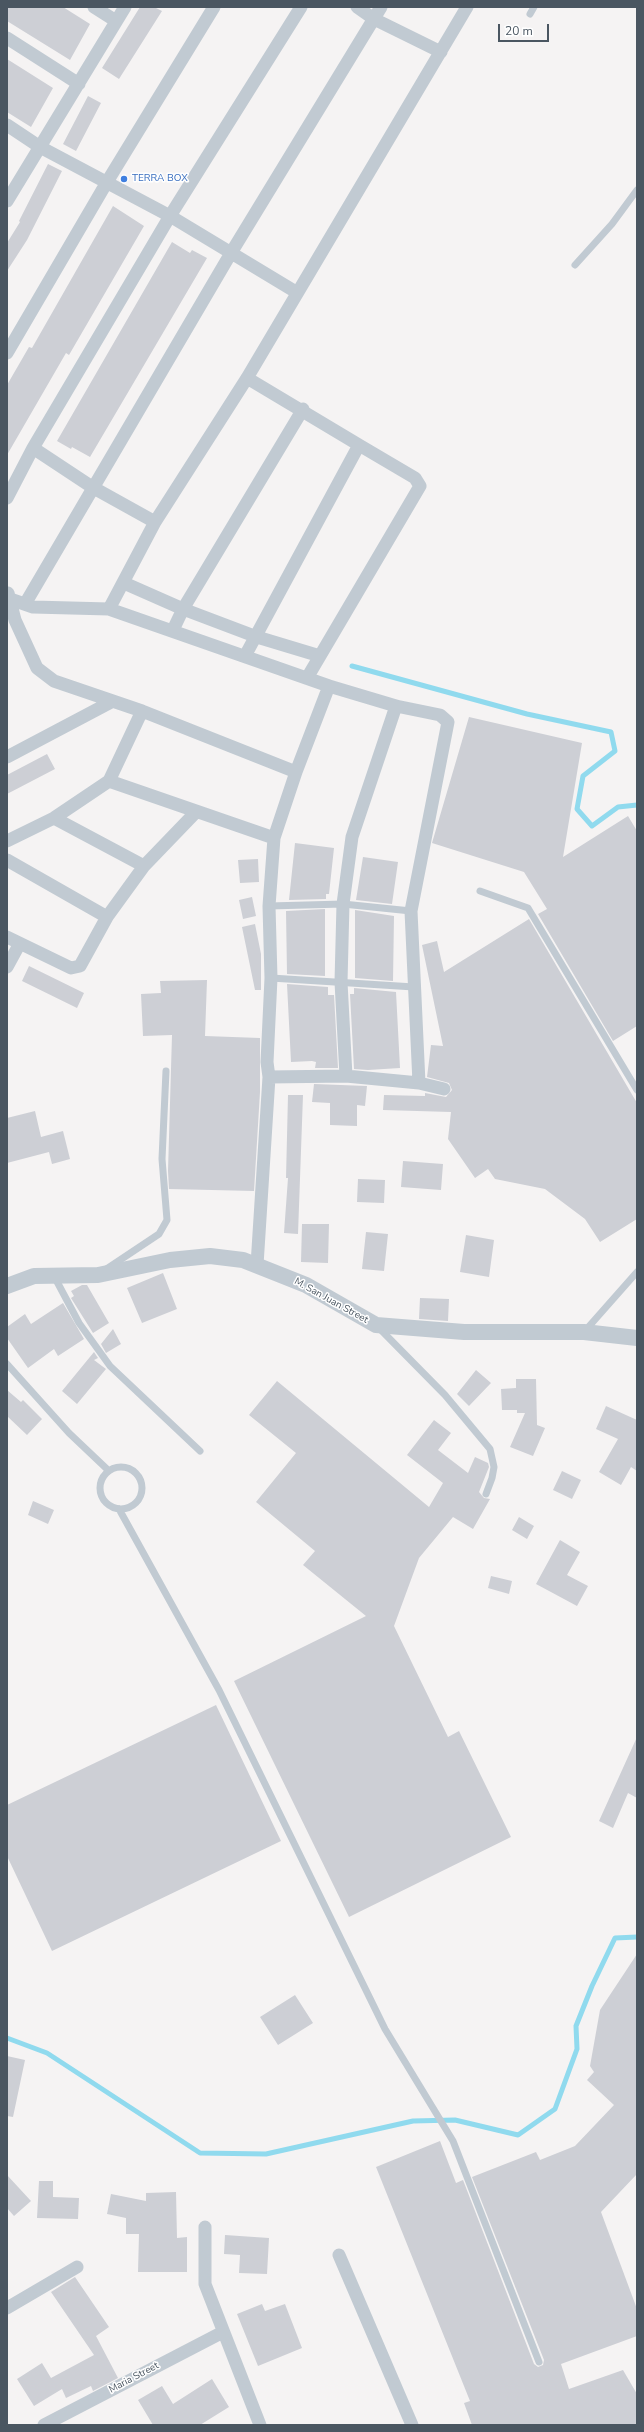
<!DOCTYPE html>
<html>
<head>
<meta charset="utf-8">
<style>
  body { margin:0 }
  #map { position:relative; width:644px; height:2432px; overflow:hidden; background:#f5f3f3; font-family:"Nunito Sans",sans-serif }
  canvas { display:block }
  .frame { position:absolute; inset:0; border:8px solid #4a5661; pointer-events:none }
  .scale { position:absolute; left:498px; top:24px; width:51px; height:18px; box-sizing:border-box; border:2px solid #4a5661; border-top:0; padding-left:5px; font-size:12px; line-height:14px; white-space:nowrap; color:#4a5661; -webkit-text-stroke:3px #fff; paint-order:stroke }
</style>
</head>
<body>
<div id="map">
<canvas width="644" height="2432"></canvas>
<div class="frame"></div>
<div class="scale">20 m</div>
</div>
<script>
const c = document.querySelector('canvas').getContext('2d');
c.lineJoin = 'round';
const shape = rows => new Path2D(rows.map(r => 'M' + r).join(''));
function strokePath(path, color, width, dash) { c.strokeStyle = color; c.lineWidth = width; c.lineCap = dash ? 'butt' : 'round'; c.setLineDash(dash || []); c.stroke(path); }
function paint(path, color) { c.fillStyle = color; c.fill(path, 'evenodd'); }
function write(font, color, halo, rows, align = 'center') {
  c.font = font + ' "Nunito Sans",sans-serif'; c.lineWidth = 3; c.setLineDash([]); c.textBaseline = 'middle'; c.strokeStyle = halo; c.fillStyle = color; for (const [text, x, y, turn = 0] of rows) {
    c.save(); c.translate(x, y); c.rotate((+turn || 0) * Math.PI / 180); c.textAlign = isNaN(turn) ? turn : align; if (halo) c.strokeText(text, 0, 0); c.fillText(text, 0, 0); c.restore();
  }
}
const stream = shape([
  [352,666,527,714,611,732,615,751,583,776,577,809,592,826,618,807,637,805],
  [7,2038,47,2053,200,2153,266,2154,413,2121,455,2120,518,2135,555,2109,577,2049,576,2026,592,1986,615,1938,637,1937]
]);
const building = shape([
  [7,7,63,7,90,24,70,60,7,21],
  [140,7,154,7,162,11,119,79,102,68],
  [7,59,53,88,31,127,7,112],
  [88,96,101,103,76,151,63,144],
  [48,164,62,171,27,240,7,271,7,243,20,222,19,221],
  [113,206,144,226,69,355,66,353,7,455,7,385,29,347,32,348],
  [172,242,190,253,192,250,207,258,90,457,72,447,71,449,57,441],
  [469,717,582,743,563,857,628,816,637,831,637,1026,613,1041,538,914,547,909,524,872,432,843],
  [47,754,55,769,7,794,7,775],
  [295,843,334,848,329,894,326,894,326,899,289,900],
  [363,857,398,862,392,904,356,900],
  [258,859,259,882,240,883,238,860],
  [252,897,256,916,243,919,239,900],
  [325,909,325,976,287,974,286,911],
  [355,910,394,916,393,981,355,978],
  [529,919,637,1103,637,1219,600,1242,585,1219,545,1189,495,1179,488,1169,475,1178,448,1139,451,1112,383,1110,384,1095,425,1096,425,1093,446,1097,452,1090,449,1083,427,1077,431,1045,443,1046,422,945,437,941,444,972],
  [255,924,261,954,261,990,255,990,242,927],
  [29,966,84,993,77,1008,22,981],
  [207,980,205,1036,260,1038,260,1092,254,1191,169,1189,168,1171,172,1035,143,1036,141,994,161,993,160,981],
  [287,984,328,987,328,995,334,995,338,1068,315,1068,316,1062,312,1061,291,1062],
  [354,988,396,992,400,1068,368,1070,354,1069,350,994,354,994],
  [314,1084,367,1086,365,1106,357,1105,357,1126,330,1125,330,1103,312,1102],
  [288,1095,303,1095,298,1234,284,1233,288,1178,286,1178],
  [35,1111,41,1137,63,1131,70,1159,52,1164,49,1152,7,1163,7,1118],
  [403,1161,443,1164,441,1190,401,1187],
  [358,1179,385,1180,384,1203,357,1202],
  [302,1224,329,1224,328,1263,301,1262],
  [366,1232,388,1234,384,1271,362,1269],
  [466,1235,494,1240,489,1277,460,1272],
  [163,1273,177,1309,142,1323,127,1288],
  [82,1285,87,1285,109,1323,93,1333,71,1298,74,1296,71,1291],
  [420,1298,449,1299,448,1321,419,1319],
  [63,1303,84,1339,58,1356,54,1349,28,1368,7,1338,7,1327,25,1314,31,1324],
  [113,1329,121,1344,106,1353,101,1344],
  [94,1352,98,1358,94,1360,106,1369,77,1404,62,1391],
  [476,1370,491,1383,469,1406,457,1394],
  [516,1379,536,1379,537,1425,545,1428,533,1456,510,1447,525,1413,517,1413,517,1410,502,1410,501,1389,516,1388],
  [277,1381,429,1507,443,1483,407,1455,434,1420,451,1433,438,1450,468,1473,475,1457,488,1463,489,1467,479,1492,484,1498,490,1499,473,1529,453,1517,419,1558,394,1626,448,1737,459,1731,511,1837,349,1917,234,1681,366,1616,303,1565,315,1551,256,1502,296,1453,249,1415],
  [7,1390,21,1402,23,1400,42,1419,27,1435,7,1416],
  [606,1406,637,1420,637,1471,631,1467,621,1485,599,1472,618,1439,596,1429],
  [562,1471,581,1480,572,1499,553,1490],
  [33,1501,54,1510,48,1524,28,1515],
  [519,1517,534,1526,527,1539,512,1530],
  [560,1540,580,1552,567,1575,588,1586,577,1606,536,1584],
  [491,1576,512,1581,509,1594,488,1588],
  [216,1705,281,1841,52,1951,7,1856,7,1805],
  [637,1737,637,1798,628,1793,613,1828,599,1821],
  [637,1954,637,2174,601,2212,637,2309,637,2336,561,2364,569,2389,623,2370,637,2394,637,2425,472,2425,464,2403,470,2401,376,2167,440,2141,456,2183,463,2180,534,2364,538,2367,543,2365,544,2360,472,2177,536,2152,540,2160,575,2146,614,2105,587,2080,594,2072,590,2066,600,2010],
  [295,1995,313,2023,278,2045,260,2017],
  [7,2056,25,2060,13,2117,7,2116],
  [7,2175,31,2201,14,2216,7,2208],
  [39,2181,53,2181,53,2197,79,2198,78,2219,37,2218],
  [176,2192,177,2238,187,2237,187,2272,138,2272,139,2234,126,2234,126,2218,107,2214,111,2194,146,2201,146,2193],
  [225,2235,269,2238,267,2274,239,2273,240,2255,224,2254],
  [75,2277,109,2327,96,2336,118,2378,93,2391,91,2386,66,2398,62,2389,34,2406,17,2379,42,2363,51,2378,94,2355,51,2292],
  [262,2304,265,2311,285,2304,302,2348,258,2366,237,2314],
  [212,2379,229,2407,200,2425,153,2425,138,2400,162,2386,173,2404]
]);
const service = shape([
  [530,14,534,7],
  [575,265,612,224,637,190],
  [480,891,528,908,637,1090],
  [269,906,343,904,411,911],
  [271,978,414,987],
  [108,1268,159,1234,167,1220,162,1159,166,1071],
  [54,1276,79,1323,110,1366,200,1451],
  [379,1328,445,1395,490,1449,494,1467,492,1478,486,1494],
  [584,1332,637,1272],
  [7,1364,69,1433,108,1470],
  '100 1488a21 21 0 1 1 42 0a21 21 0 1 1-42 0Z',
  [119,1509,219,1690,385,2029,453,2141,539,2362]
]);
const minor = shape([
  [94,7,116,21],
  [357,7,374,19,441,52],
  [7,38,79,84],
  [7,125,40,147,170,216,296,292],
  [7,201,125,7],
  [7,353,107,182,214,7],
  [33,448,92,487,155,522],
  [7,498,33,448,170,216,301,7],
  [124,583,183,609,257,637,320,656],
  [8,593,15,620,37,668,54,681,142,711,296,772],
  [7,600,10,599,33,607,109,609,329,686,296,772,274,838,269,906,271,978,267,1062,269,1077,257,1265],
  [25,604,231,253,381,7],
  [109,609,155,522,247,378,467,7],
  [173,630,183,609,303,409],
  [245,656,359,445,247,378],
  [307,678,420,486,415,478,359,445],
  [329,686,396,706,440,715,448,722,411,911,419,1083],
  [7,757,113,701],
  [109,781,274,838],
  [54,818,144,866],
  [7,841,54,818,109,781,142,711],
  [7,860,107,917],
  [7,937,71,968,80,966,107,917,144,866,196,812],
  [7,967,19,945],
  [346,1076,341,982,343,904,352,837,396,706],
  [269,1077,346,1076,419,1083,444,1089],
  [205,2227,205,2284,260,2425],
  [339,2255,412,2425],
  [7,2308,77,2267],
  [44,2425,223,2332]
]);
const tertiary = shape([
  [7,1286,34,1276,98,1275,170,1260,210,1256,243,1260,306,1285,376,1325,464,1332,584,1332,637,1338]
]);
const markers = [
  [124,179,4,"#3f7fe0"]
];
const shopNames = [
  ["TERRA BOX",132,179]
];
const streetNames = [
  ["M. San Juan Street",331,1301,29],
  ["Maria Street",134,2378,-28]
];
strokePath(stream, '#90daee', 5);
paint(building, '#cdcfd5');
strokePath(service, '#c1cad2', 7);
strokePath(minor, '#c1cad2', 13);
strokePath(tertiary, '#c1cad2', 16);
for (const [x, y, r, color] of markers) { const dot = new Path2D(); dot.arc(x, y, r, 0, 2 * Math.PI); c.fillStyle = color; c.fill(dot); strokePath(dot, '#fff', 1.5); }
write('10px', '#366cbe', '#fff', shopNames, 'left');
write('10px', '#4a5661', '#fff', streetNames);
</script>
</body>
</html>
